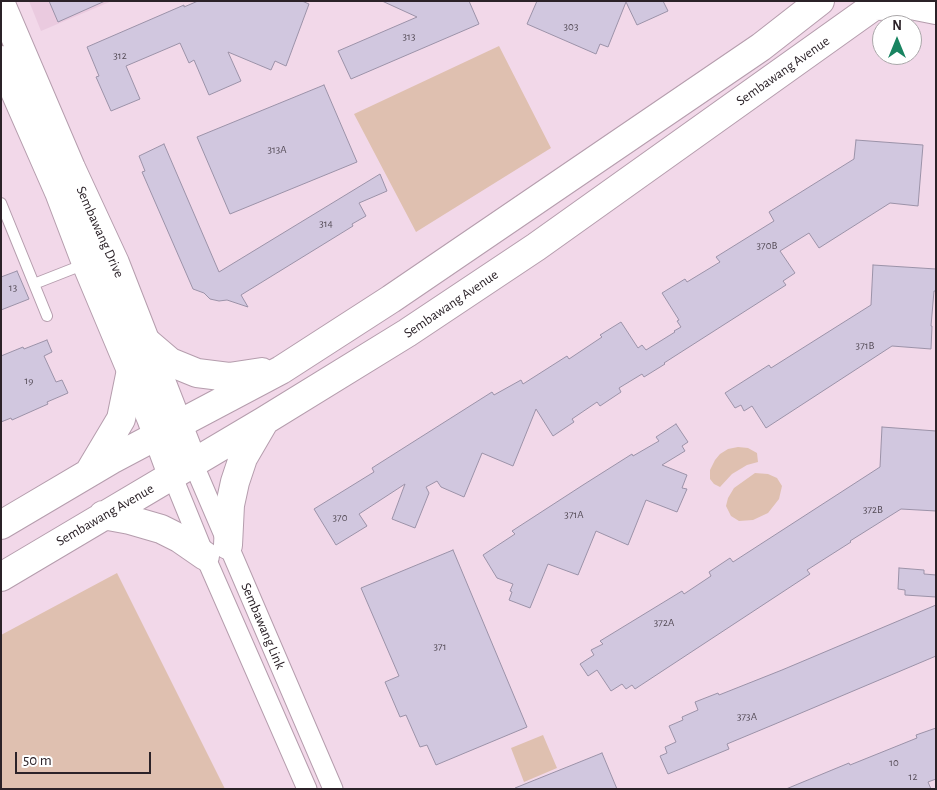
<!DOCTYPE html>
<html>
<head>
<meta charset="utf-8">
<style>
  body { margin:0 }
  #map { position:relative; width:937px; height:790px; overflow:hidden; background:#f2d8e9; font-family:"Alegreya Sans",sans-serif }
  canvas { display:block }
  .frame { position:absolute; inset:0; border:2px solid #2b2228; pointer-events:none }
  .north { position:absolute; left:872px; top:15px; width:50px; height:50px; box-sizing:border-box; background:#fff; border:1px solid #aaa7a9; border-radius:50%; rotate:0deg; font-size:14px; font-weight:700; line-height:20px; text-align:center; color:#2b2228 }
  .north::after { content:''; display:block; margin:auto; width:18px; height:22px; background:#198461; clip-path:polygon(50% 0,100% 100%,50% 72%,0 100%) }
  .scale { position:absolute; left:15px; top:752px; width:136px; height:22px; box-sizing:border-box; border:2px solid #2b2228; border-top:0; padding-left:6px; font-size:15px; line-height:18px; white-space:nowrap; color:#2b2228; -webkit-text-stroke:4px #fff; paint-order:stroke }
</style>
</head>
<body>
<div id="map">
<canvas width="937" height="790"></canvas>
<div class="frame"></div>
<div class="north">N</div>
<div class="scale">50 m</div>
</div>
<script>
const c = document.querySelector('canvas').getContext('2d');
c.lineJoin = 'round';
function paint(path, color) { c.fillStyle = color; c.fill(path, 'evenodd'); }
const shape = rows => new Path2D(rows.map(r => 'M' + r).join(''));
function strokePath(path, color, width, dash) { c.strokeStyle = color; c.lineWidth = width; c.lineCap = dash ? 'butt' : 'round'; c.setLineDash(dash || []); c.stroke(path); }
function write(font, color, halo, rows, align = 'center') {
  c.font = font + ' "Alegreya Sans",sans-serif'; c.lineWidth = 4; c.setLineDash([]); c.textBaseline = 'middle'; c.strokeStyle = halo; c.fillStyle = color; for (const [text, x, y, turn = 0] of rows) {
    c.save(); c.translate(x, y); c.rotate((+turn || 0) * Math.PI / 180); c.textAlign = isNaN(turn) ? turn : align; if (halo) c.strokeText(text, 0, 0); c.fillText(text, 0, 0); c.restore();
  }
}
const built = shape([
  [29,1,112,1,41,31]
]);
const green = shape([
  [499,46,551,148,416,232,354,114],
  [738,447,748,448,757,453,758,462,747,465,732,474,720,487,714,484,710,479,710,470,715,460,720,454,728,449],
  [755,473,768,474,777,478,782,486,779,499,768,513,753,520,739,521,731,516,726,506,728,498,734,488],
  [117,573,225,789,1,789,1,635],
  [543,735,557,768,524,782,511,748]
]);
const building = shape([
  [49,1,105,1,58,22,49,1],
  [198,1,302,1,309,4,286,66,275,61,271,70,228,52,241,81,209,95,194,60,189,63,180,43,126,66,140,99,111,111,96,77,99,76,87,47,184,5,184,7,198,1],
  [382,1,469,1,479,24,351,79,338,51,417,17,382,1],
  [537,1,663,1,668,11,637,25,626,2,608,47,600,44,596,54,527,24,537,1],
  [324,85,357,162,230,214,197,137,324,85],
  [856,140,923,145,918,206,890,203,819,248,809,233,780,251,795,273,783,281,786,285,664,363,665,364,644,377,642,374,619,388,621,392,600,406,597,402,572,419,574,422,553,436,536,409,513,466,482,453,464,497,441,487,437,481,426,487,429,493,415,528,392,519,405,484,359,514,367,526,336,545,314,509,374,472,372,468,492,392,494,395,521,380,523,384,567,356,569,359,602,337,600,335,621,322,638,348,642,345,646,350,675,332,674,331,681,327,677,321,679,320,662,293,685,279,687,282,720,262,716,257,774,221,769,212,854,159,856,140],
  [164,144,219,272,380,174,387,191,359,203,366,216,352,224,353,226,241,295,248,307,227,300,219,301,210,299,204,293,193,289,142,172,145,171,139,156,164,144],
  [873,265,936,269,936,291,934,291,931,326,932,326,931,349,892,346,766,428,752,406,744,411,741,405,735,408,725,393,769,365,771,368,871,305,873,265],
  [17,271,29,299,1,310,1,277,17,271],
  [47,340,52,352,44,356,56,382,62,380,68,393,47,402,48,404,12,420,11,418,1,422,1,356,23,347,24,349,47,340],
  [676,424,688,442,682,446,685,451,662,465,687,475,682,488,687,489,677,512,646,500,628,545,596,531,578,575,548,564,530,608,509,600,512,592,510,591,513,584,497,578,483,555,515,534,512,531,583,485,632,454,633,456,659,441,656,437,676,424],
  [882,427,936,431,936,511,901,509,850,541,851,542,807,570,810,574,635,689,632,685,626,689,622,684,611,691,597,670,588,676,580,664,594,655,591,650,603,644,600,641,682,591,684,594,711,576,709,572,730,558,733,562,880,467,882,427],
  [453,550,527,727,436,765,427,745,420,747,406,715,400,717,385,682,399,676,361,588,453,550],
  [899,568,924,570,924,574,936,575,936,597,905,595,905,590,898,589,899,568],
  [936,605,936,656,775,724,727,744,729,749,668,774,660,756,667,753,665,747,676,742,669,726,683,720,682,717,698,710,695,702,718,693,719,695,782,670,936,605],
  [936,728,936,779,928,782,931,789,786,789,849,763,850,765,917,738,916,735,936,728],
  [602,753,617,789,515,789,515,788,602,753]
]);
const lane = shape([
  [1,203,47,316],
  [34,284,85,264]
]);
const street = shape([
  [193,463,333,789],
  [172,475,205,556,307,789]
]);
const secondary = shape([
  [1,4,71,168,115,263,193,463],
  [1,60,59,192,86,263,151,418,172,475]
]);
const primary = shape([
  [874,6,911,5,936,10],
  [143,339,170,362,197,373,229,377,262,372],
  [90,471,121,419,131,370],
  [103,515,130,520,161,529,179,538,205,556],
  [1,525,111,460,281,370,391,299,761,47,820,1],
  [228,545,230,505,235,482,243,458,264,422],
  [1,577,264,421,407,333,536,247,881,1]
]);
const numberNames = [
  ["303",571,27],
  ["313",409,37],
  ["312",120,56],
  ["313A",277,150],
  ["314",326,224],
  ["370B",767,246],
  ["13",13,288],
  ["371B",865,346],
  ["19",29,381],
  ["372B",873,510],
  ["371A",574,515],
  ["370",340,518],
  ["372A",664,623],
  ["371",440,647],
  ["373A",747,717],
  ["10",894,763],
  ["12",913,777]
];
const streetNames = [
  ["Sembawang Avenue",783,71,-35],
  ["Sembawang Drive",100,232,66],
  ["Sembawang Avenue",451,304,-34],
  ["Sembawang Avenue",105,515,-30],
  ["Sembawang Link",263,626,67]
];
paint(built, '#eacadf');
paint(green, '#dfc0b0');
paint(building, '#d1c7df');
strokePath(building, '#9b92a8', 1);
strokePath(lane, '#b59dad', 12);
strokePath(street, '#b59dad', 21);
strokePath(secondary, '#b59dad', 30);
strokePath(primary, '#b59dad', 30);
strokePath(lane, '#fff', 10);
strokePath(street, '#fff', 19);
strokePath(secondary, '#fff', 28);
strokePath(primary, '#fff', 28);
write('11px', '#544b56', null, numberNames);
write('14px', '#2b2228', '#fff', streetNames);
</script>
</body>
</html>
